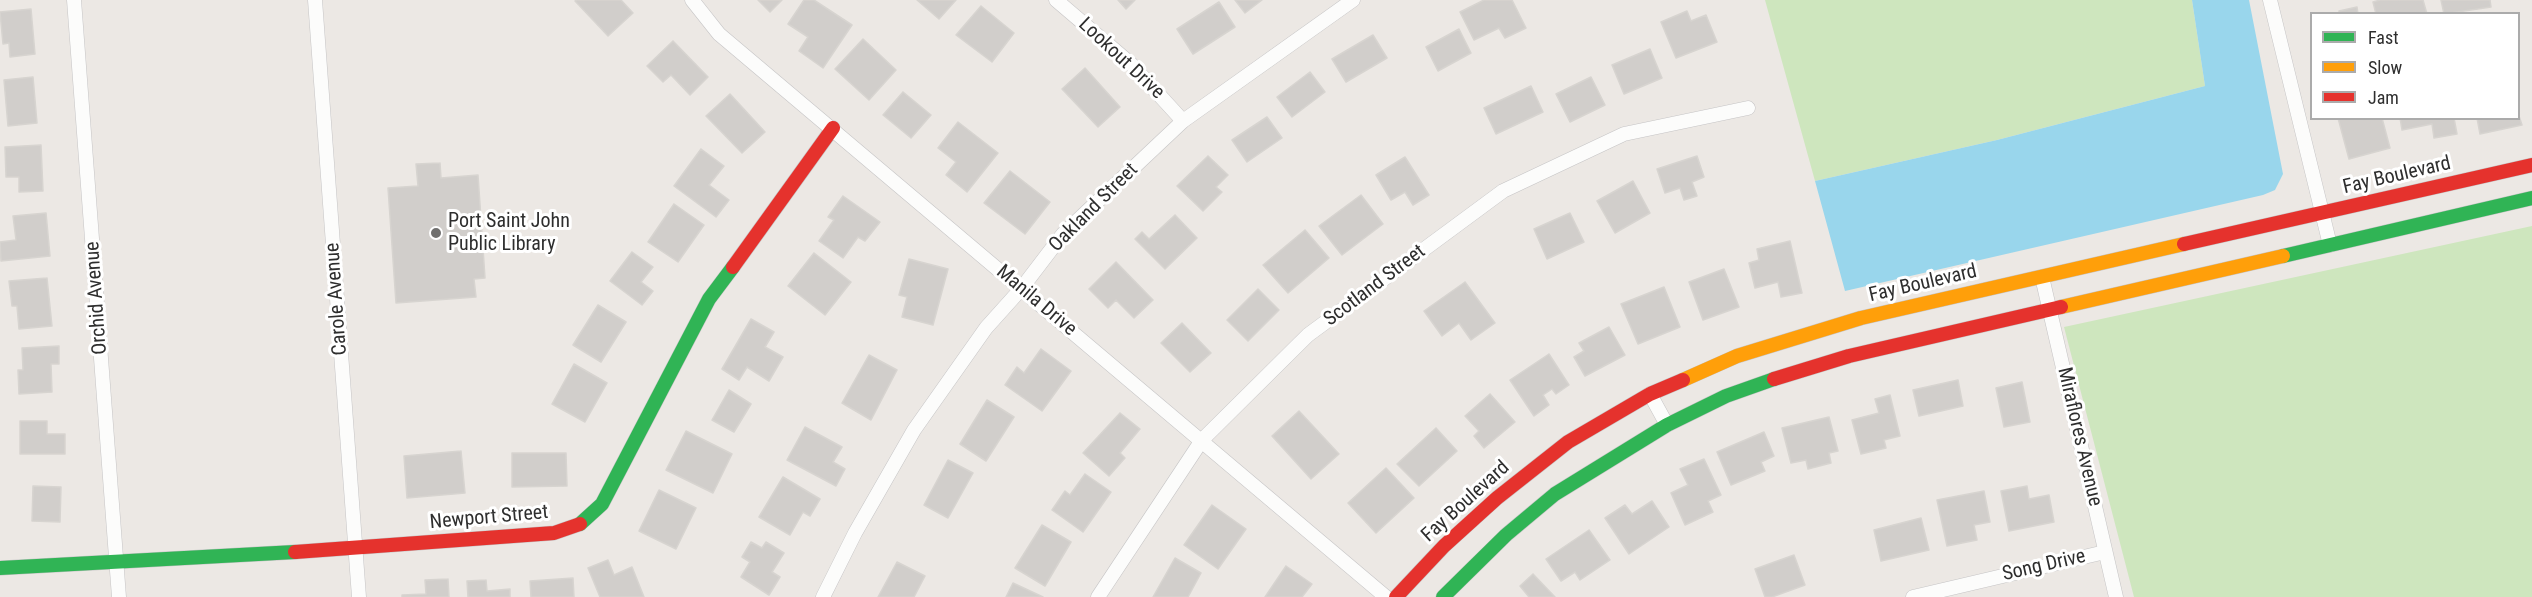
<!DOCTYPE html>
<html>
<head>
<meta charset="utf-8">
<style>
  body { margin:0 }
  #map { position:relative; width:2532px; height:597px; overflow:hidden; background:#ece8e4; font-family:"Roboto Condensed",sans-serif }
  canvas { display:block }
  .legend { position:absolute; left:2310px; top:12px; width:210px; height:108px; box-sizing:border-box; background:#fff; border:2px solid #ababab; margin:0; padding:8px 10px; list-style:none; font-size:18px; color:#2e2e2e }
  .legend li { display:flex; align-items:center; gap:12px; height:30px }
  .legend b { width:30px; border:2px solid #ababab }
</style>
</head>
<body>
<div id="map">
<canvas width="2532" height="597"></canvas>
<ul class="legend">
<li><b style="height:8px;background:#30b455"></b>Fast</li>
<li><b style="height:8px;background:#ff9f0a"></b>Slow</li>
<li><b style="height:8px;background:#e5322d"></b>Jam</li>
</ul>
</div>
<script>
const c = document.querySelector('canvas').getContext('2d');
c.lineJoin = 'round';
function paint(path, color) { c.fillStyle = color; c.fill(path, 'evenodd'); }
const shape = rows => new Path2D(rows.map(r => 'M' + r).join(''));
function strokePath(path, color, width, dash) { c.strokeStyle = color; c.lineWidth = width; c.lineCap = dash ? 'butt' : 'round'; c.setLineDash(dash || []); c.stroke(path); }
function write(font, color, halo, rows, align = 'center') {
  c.font = font + ' "Roboto Condensed",sans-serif'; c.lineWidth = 6; c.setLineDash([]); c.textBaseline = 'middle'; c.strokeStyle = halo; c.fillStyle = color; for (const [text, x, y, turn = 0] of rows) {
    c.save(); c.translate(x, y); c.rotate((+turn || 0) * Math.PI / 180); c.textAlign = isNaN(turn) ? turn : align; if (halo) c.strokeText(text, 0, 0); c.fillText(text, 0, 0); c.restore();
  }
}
const green = shape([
  [1765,0,2192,0,2205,86,1997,140,1815,181],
  [2532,226,2532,597,2134,597,2064,327]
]);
const water = shape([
  [2192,0,2249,0,2283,174,2275,190,2263,195,1845,291,1815,181,1997,140,2205,86]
]);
const building = shape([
  [577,0,621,0,633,13,608,36,575,1,577,0],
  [758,0,782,0,770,12,758,0],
  [804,0,814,0,852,25,823,68,799,51,808,37,788,24,804,0],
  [917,0,956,0,939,19,917,0],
  [1118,0,1135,0,1126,9,1118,0],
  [1235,0,1262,0,1245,13,1235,0],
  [1484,0,1512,0,1526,28,1505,38,1499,28,1474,40,1460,12,1484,0],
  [2380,0,2423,0,2427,14,2376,14,2373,2,2380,0],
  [2441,0,2490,0,2491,7,2444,14,2441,0],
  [1219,2,1235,27,1193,54,1177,29,1219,2],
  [981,6,1014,33,992,62,956,35,981,6],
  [2357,7,2358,14,2339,14,2339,11,2357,7],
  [31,9,35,54,10,57,9,43,3,44,0,12,31,9],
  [1687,11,1691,21,1706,15,1717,42,1676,58,1661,22,1687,11],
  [1459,29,1471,53,1438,71,1426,47,1459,29],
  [1373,35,1387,58,1346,82,1332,59,1373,35],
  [863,39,896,70,869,100,835,69,863,39],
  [673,41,708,77,690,95,671,75,663,82,647,66,673,41],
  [1650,49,1662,78,1624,94,1612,65,1650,49],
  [1085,68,1120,107,1098,127,1062,89,1085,68],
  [1310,72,1325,92,1292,117,1277,97,1310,72],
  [33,77,37,123,8,126,4,80,33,77],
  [1591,77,1605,105,1570,122,1556,94,1591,77],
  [1531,86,1543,112,1496,134,1484,108,1531,86],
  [903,92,931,115,911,138,883,115,903,92],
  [730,94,765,132,742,153,706,116,730,94],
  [2518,113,2522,125,2480,134,2477,118,2518,118,2518,113],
  [1267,117,1282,138,1247,162,1232,140,1267,117],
  [2338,118,2382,118,2390,148,2349,159,2338,118],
  [2400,118,2454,118,2457,134,2434,138,2432,124,2402,130,2400,118],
  [958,122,998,153,967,192,946,175,956,162,938,148,958,122],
  [41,145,43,191,19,192,19,177,6,177,5,147,41,145],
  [701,149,724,166,709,185,729,200,716,217,674,186,701,149],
  [1208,156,1228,175,1216,187,1222,192,1203,211,1177,186,1208,156],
  [1697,156,1704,177,1692,182,1697,196,1684,200,1680,188,1665,193,1657,169,1697,156],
  [1405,157,1429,195,1413,205,1405,192,1391,200,1376,175,1405,157],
  [440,163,441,178,478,175,485,278,474,279,476,297,396,303,388,188,418,186,416,164,440,163],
  [1010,171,1050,202,1025,234,984,203,1010,171],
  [1633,181,1650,213,1615,233,1597,201,1633,181],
  [1361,195,1383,224,1342,255,1319,226,1361,195],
  [843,196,880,222,865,241,858,237,843,258,819,241,834,220,828,217,843,196],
  [674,204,704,225,678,262,648,242,674,204],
  [46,213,50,256,1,261,0,242,16,240,13,216,46,213],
  [1570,213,1584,242,1547,259,1534,229,1570,213],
  [1175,215,1197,238,1165,269,1135,239,1142,232,1149,239,1175,215],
  [1305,230,1329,258,1288,293,1263,265,1305,230],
  [1790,241,1802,293,1781,297,1778,282,1755,288,1749,263,1759,260,1757,249,1790,241],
  [632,252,653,267,641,282,653,291,642,305,610,281,632,252],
  [814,253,851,282,825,315,788,286,814,253],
  [909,259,948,269,933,325,902,317,907,297,899,295,909,259],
  [1116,262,1153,300,1134,318,1116,300,1108,308,1089,289,1116,262],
  [1724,269,1739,307,1703,320,1689,282,1724,269],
  [47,278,52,326,19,329,17,306,12,306,9,281,47,278],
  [1465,282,1495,323,1471,340,1459,323,1442,336,1424,311,1465,282],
  [1664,287,1680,327,1638,344,1621,304,1664,287],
  [1258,289,1279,310,1248,341,1227,320,1258,289],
  [598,305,626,322,601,362,573,345,598,305],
  [751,319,774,332,765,347,783,357,769,381,747,367,739,380,722,369,751,319],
  [1182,323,1211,353,1190,372,1161,343,1182,323],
  [1609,327,1625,355,1585,376,1574,357,1584,351,1579,343,1609,327],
  [59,346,59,364,51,364,52,392,19,394,18,370,23,370,22,348,59,346],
  [1041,349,1071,371,1042,411,1005,385,1017,367,1024,373,1041,349],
  [1549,354,1569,385,1556,394,1552,389,1543,395,1549,405,1534,416,1510,380,1549,354],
  [869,355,897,370,871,420,842,403,869,355],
  [574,364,607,383,585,422,552,404,574,364],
  [1958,380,1963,406,1919,416,1913,390,1958,380],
  [2022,382,2030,422,2004,427,1996,388,2022,382],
  [729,390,751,404,734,432,712,420,729,390],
  [1490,394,1515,422,1484,448,1474,436,1479,431,1465,416,1490,394],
  [1890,395,1900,436,1884,440,1886,448,1861,454,1852,420,1879,413,1875,399,1890,395],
  [987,400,1014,417,986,461,960,444,987,400],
  [1299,411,1339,454,1311,479,1272,436,1299,411],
  [1120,413,1140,429,1120,453,1125,458,1109,476,1083,453,1120,413],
  [1829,417,1838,451,1829,453,1831,463,1808,469,1806,460,1791,463,1782,428,1829,417],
  [20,421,47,421,47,434,65,434,65,454,20,454,20,421],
  [805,427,842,447,833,462,845,469,836,486,787,460,805,427],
  [1436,428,1457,451,1419,486,1397,464,1436,428],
  [686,431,732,454,713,493,666,470,686,431],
  [1764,432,1774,456,1761,462,1765,471,1731,485,1717,452,1764,432],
  [461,451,465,493,407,498,404,456,461,451],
  [512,453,566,453,567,486,512,487,512,453],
  [1704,459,1721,495,1708,501,1713,512,1685,525,1671,493,1688,485,1680,469,1704,459],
  [948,460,973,473,948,518,924,505,948,460],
  [1386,468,1414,498,1376,533,1348,503,1386,468],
  [1085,474,1111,492,1083,532,1052,510,1065,491,1070,495,1085,474],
  [783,477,820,499,810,516,803,512,790,535,759,517,783,477],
  [33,486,61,487,60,522,32,521,33,486],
  [2027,486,2029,499,2049,495,2054,522,2009,531,2001,491,2027,486],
  [659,490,696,508,676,549,639,531,659,490],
  [1984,491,1990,522,1974,525,1977,540,1947,546,1937,500,1984,491],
  [1652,501,1669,527,1629,554,1605,518,1625,505,1632,514,1652,501],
  [1212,505,1246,529,1218,569,1184,545,1212,505],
  [1921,518,1929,550,1881,561,1874,530,1921,518],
  [1042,525,1071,542,1045,586,1015,568,1042,525],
  [1589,530,1610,560,1580,580,1575,572,1561,581,1546,559,1589,530],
  [751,542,762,548,766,542,784,553,772,572,780,577,769,595,741,577,750,562,742,557,751,542],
  [1794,555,1805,585,1772,597,1765,597,1755,569,1794,555],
  [1175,558,1201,573,1188,597,1153,597,1175,558],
  [608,560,614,575,632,567,644,597,600,597,588,568,608,560],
  [897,562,925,576,914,597,878,597,897,562],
  [1286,566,1312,584,1302,597,1265,597,1286,566],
  [1533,574,1555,597,1529,597,1520,586,1533,574],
  [573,578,574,597,531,597,530,581,573,578],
  [448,579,449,597,402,597,402,595,426,594,425,580,448,579],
  [486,580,487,591,510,589,510,597,468,597,467,581,486,580],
  [1013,583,1043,597,1006,597,1013,583]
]);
const street = shape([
  [74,0,119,597],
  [315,0,359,597],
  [692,0,719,34,1386,597],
  [1056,0,1131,64,1183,121],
  [2270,0,2330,245],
  [2042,277,2116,597],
  [1650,394,1667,425],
  [823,597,855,533,914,430,986,328,1021,289,1063,234,1183,121,1353,0],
  [1098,597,1202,440,1308,335,1503,191,1624,134,1748,108],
  [1913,597,2105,552]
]);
const fast = shape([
  [2283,256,2532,198],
  [580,524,602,504,709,299,733,267],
  [0,568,295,552],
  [1443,597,1506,535,1555,494,1667,425,1726,396,1774,379]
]);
const slow = shape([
  [2061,307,2283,256],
  [1683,380,1737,356,1861,318,2184,244]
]);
const jam = shape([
  [2184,244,2532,165],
  [733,267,833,128],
  [1774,379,1849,356,2061,307],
  [295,552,554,533,580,524],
  [1396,597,1444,546,1497,498,1568,442,1650,394,1683,380]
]);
const markers = [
  [436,233,6,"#706f6e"]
];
const streetNames = [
  ["Lookout Drive",1121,59,43],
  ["Fay Boulevard",2397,176,-13],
  ["Oakland Street",1094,208,-45],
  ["Fay Boulevard",1923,284,-13],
  ["Scotland Street",1375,286,-37],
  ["Orchid Avenue",97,298,-94],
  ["Carole Avenue",337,299,-94],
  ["Manila Drive",1036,301,40],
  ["Miraflores Avenue",2079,437,77],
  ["Fay Boulevard",1466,502,-42],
  ["Newport Street",489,518,-5],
  ["Song Drive",2044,566,-13]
];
const poiNames = [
  ["Port Saint John",448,222],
  ["Public Library",448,245]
];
paint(green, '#cee6be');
paint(water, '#99d6ec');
paint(building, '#d1cecb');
strokePath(building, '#d7d4d0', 1.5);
strokePath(street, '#c5c4c5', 15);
strokePath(fast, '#c5c4c5', 15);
strokePath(slow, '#c5c4c5', 15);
strokePath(jam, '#c5c4c5', 15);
strokePath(street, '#fcfcfb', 14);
strokePath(fast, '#30b455', 14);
strokePath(slow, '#ff9f0a', 14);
strokePath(jam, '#e5322d', 14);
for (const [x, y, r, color] of markers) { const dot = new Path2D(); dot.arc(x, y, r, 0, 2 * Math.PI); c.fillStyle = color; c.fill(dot); strokePath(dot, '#fff', 2); }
write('20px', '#2e2e2e', '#fff', streetNames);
write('20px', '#2e2e2e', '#fff', poiNames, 'left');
</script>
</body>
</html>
